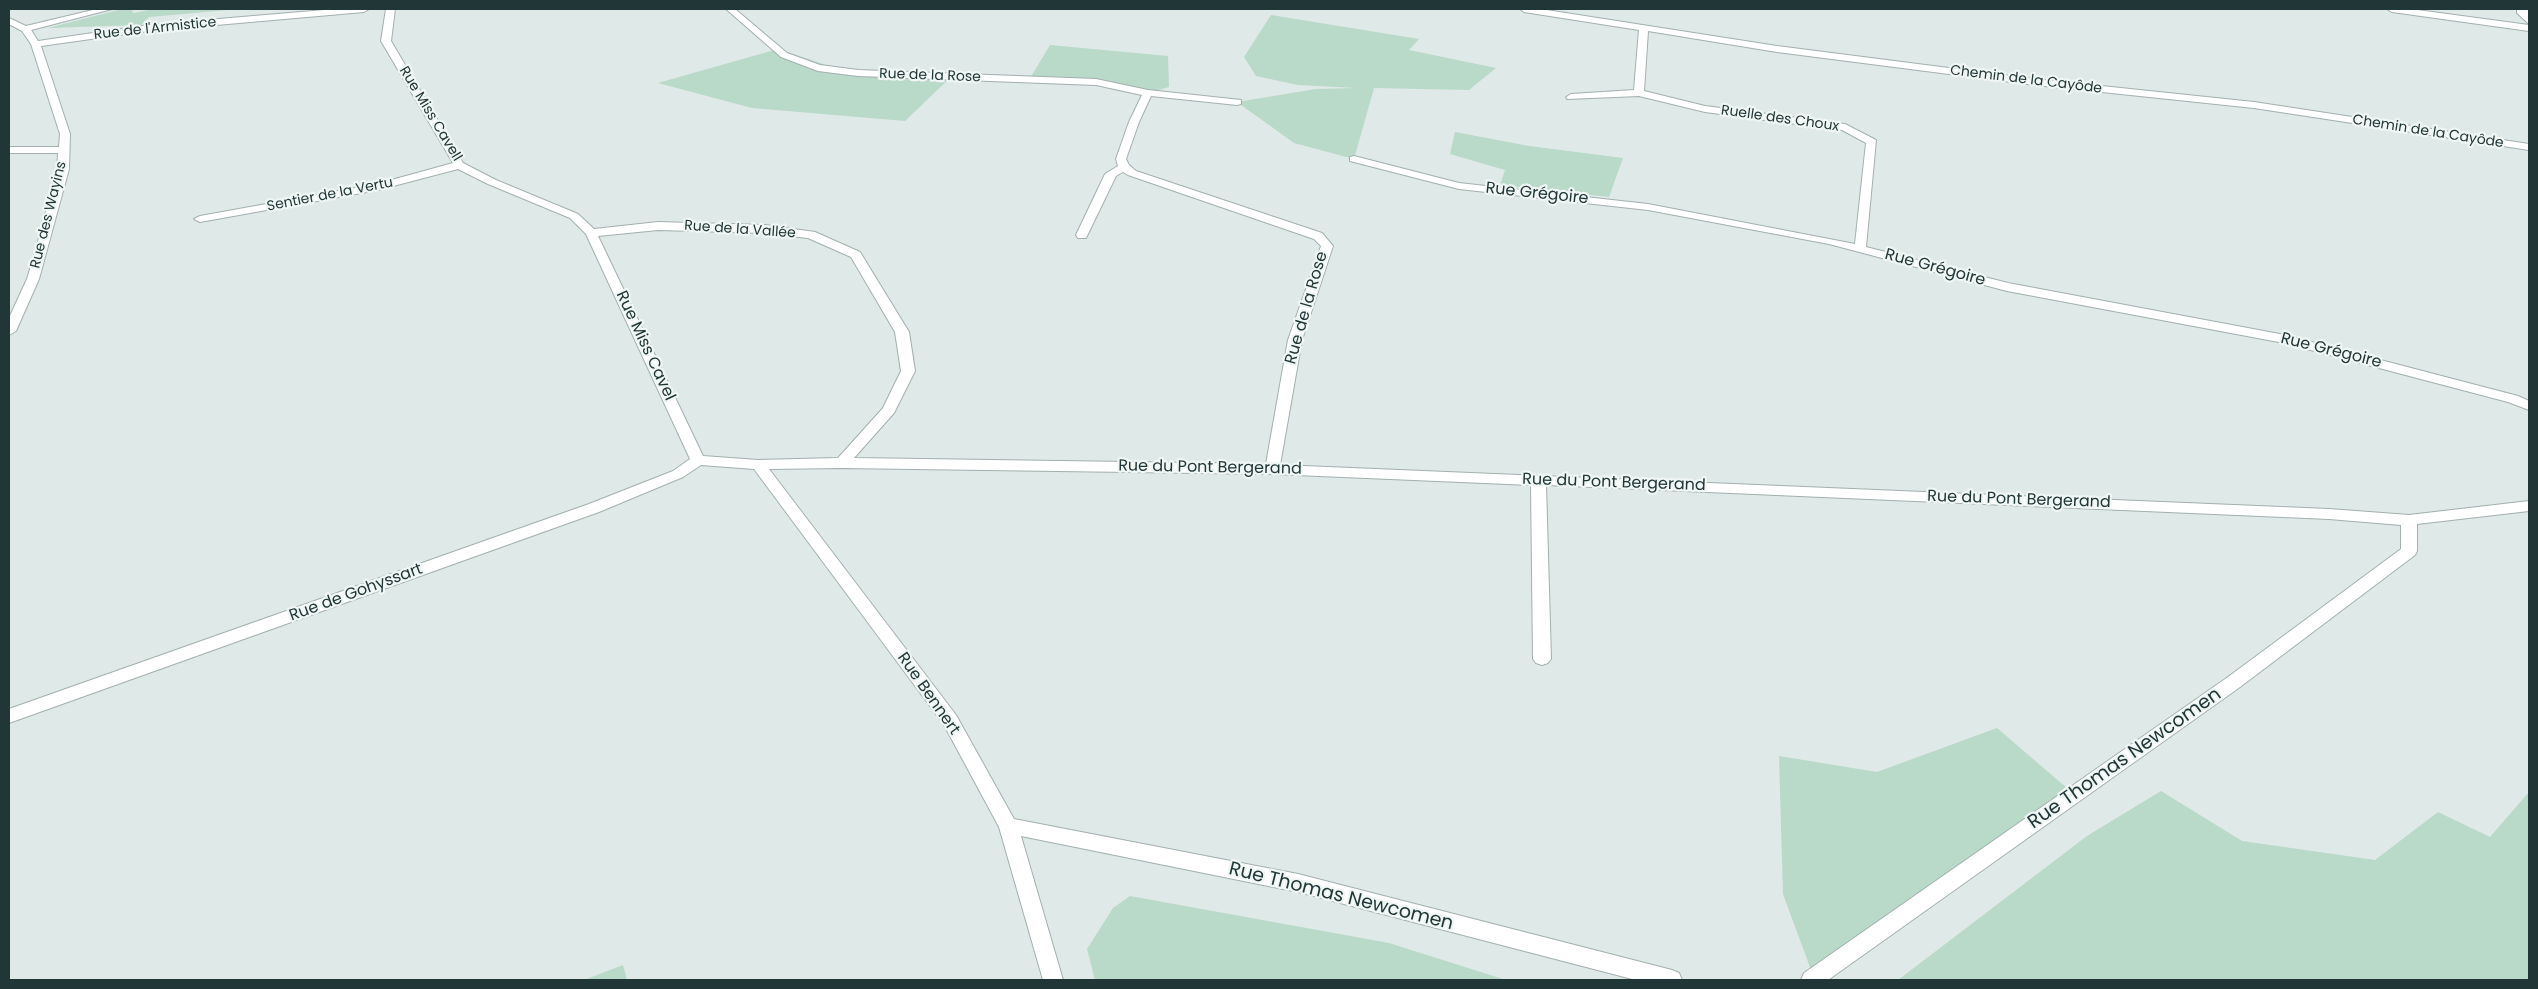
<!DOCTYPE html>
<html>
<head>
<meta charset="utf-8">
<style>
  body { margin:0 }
  #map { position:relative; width:2538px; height:989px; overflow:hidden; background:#dfe9e7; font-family:Poppins,sans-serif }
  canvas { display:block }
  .frame { position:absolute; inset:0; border:10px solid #213737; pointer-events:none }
</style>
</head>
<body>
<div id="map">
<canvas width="2538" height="989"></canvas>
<div class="frame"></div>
</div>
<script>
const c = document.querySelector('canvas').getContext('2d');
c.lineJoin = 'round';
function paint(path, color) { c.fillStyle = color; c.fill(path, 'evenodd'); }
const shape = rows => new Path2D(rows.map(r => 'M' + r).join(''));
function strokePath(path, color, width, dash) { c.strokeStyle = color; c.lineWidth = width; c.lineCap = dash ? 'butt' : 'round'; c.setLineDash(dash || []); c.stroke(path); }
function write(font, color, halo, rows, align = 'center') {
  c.font = font + ' Poppins,sans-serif'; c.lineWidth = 4.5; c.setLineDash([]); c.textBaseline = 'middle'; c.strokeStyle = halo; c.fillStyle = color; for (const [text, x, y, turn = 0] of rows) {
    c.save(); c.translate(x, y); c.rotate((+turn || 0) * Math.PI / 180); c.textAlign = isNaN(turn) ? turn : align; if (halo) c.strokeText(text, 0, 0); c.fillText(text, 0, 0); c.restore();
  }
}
const green = shape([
  [122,9,130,9,134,13,153,9,239,9,149,17,141,25,48,28],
  [1271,15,1419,39,1409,50,1496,68,1469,90,1374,88,1354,159,1294,143,1237,102,1316,89,1356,88,1298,85,1256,76,1244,57],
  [1050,45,1168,56,1169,87,1148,93,1096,82,1029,80],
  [778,49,841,70,952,76,905,121,752,108,658,83],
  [1455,132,1529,146,1623,158,1609,197,1500,185,1505,170,1450,154],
  [1997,728,2075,795,1814,978,1783,894,1779,756,1877,772],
  [2161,791,2242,841,2375,860,2438,812,2490,837,2529,792,2529,980,1898,980,2087,836],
  [1130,896,1389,943,1506,980,1095,980,1087,949,1113,908],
  [623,965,627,980,584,980]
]);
const minor = shape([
  [97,9,112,9,31,30,38,41,148,25,336,9,369,9,364,12,148,31,41,46,70,134,69,169,39,279,16,331,9,335,9,318,27,279,36,249,57,169,58,153,9,153,9,147,59,147,60,134,31,44,22,31,9,24,9,18,26,26,97,9],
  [386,9,395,9,391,41,463,163,496,180,578,214,594,229,658,222,765,225,815,232,860,252,909,332,915,371,894,413,854,458,1266,464,1288,340,1321,246,1314,239,1128,175,1123,172,1116,176,1086,238,1078,238,1076,235,1105,174,1118,166,1116,159,1129,122,1142,95,1096,85,858,76,818,71,781,57,726,9,735,9,787,53,820,65,858,70,1096,79,1148,90,1241,100,1241,104,1237,105,1151,96,1139,122,1126,159,1129,165,1136,171,1322,233,1333,246,1302,340,1280,465,2329,509,2409,515,2529,501,2529,511,2417,524,2417,551,2415,555,2240,687,1828,980,1801,980,1804,973,2228,677,2401,549,2401,525,2329,519,1546,485,1551,659,1548,663,1542,665,1536,663,1533,659,1531,485,1272,474,842,468,769,469,956,715,1014,819,1298,874,1672,970,1679,973,1682,980,1636,980,1298,892,1021,836,1063,980,1043,980,999,827,944,725,754,469,701,465,683,477,599,512,9,723,9,709,589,504,673,471,690,459,586,234,570,218,488,184,458,169,378,190,200,222,194,219,200,216,377,184,453,163,381,41,386,9],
  [658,230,765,233,808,238,851,257,895,332,901,371,883,408,838,458,758,460,703,456,598,236,658,230],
  [1520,9,1540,9,1777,46,2035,79,2254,102,2529,144,2529,150,2254,108,2035,85,1777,52,1648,31,1644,91,1705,106,1845,124,1876,140,1866,247,2008,283,2285,335,2518,396,2529,401,2529,410,2508,402,2284,343,2007,291,1829,244,1648,210,1459,189,1350,161,1350,157,1354,156,1459,183,1648,204,1855,244,1866,143,1842,130,1705,112,1639,96,1567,99,1566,97,1571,94,1634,90,1639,30,1524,12,1520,9],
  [2387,9,2410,9,2529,25,2529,31,2392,12,2387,9],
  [2517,9,2529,9,2529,24,2517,13,2517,9]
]);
const farStreetnames = [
  ["Rue de l'Armistice",155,29,-6],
  ["Rue de la Rose",930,76,2],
  ["Chemin de la Cayôde",2026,80,7],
  ["Rue Miss Cavell",430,114,59],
  ["Ruelle des Choux",1780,119,8],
  ["Chemin de la Cayôde",2428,132,9],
  ["Sentier de la Vertu",330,195,-11],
  ["Rue des Wayins",49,215,-76],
  ["Rue de la Vallée",740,230,4]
];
const streetNames = [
  ["Rue Grégoire",1537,194,6],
  ["Rue Grégoire",1935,268,15],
  ["Rue de la Rose",1307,308,-74],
  ["Rue Miss Cavel",645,346,65],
  ["Rue Grégoire",2331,351,14],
  ["Rue du Pont Bergerand",1210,468,1],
  ["Rue du Pont Bergerand",1614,483,2],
  ["Rue du Pont Bergerand",2019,500,2],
  ["Rue de Gohyssart",356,593,-20],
  ["Rue Bennert",928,694,55]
];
const nearStreetnames = [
  ["Rue Thomas Newcomen",2125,759,-35],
  ["Rue Thomas Newcomen",1341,897,14]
];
paint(green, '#b9d9c9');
strokePath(minor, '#a2b0af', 2);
paint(minor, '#fff');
write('14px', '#213737', '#eff6f4', farStreetnames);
write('16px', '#213737', '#eff6f4', streetNames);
write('19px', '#213737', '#eff6f4', nearStreetnames);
</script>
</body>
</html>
